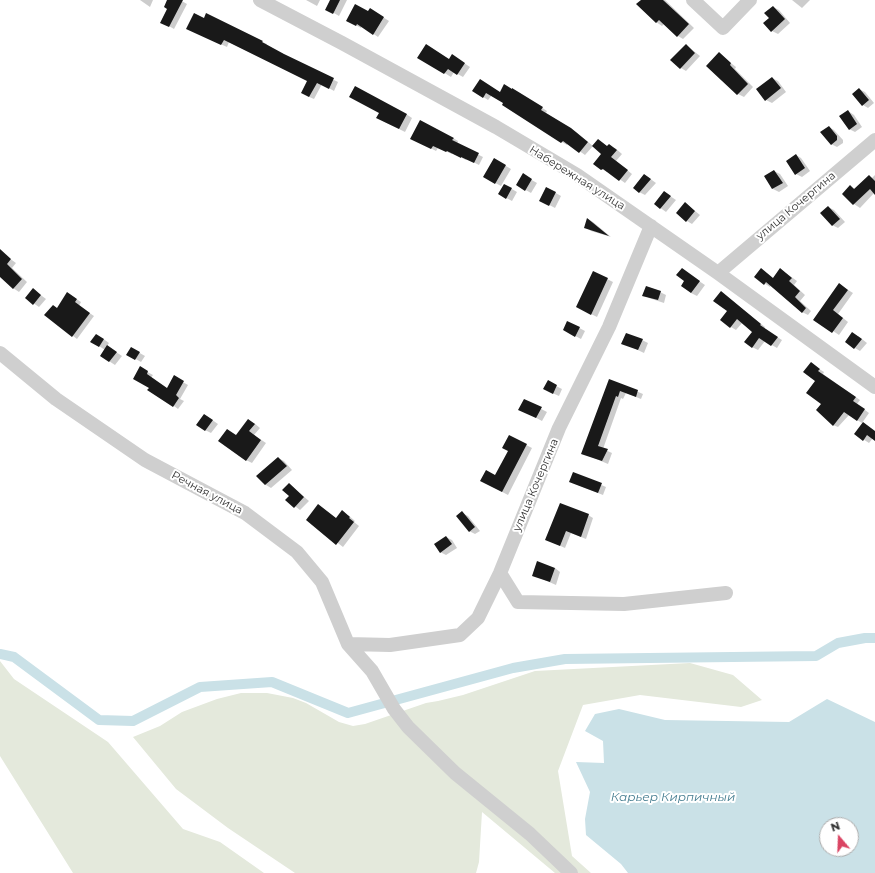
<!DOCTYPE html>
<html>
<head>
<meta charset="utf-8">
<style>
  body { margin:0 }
  #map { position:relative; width:875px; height:873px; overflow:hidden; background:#fff; font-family:Montserrat,sans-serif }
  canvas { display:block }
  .north { position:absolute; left:819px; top:817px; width:40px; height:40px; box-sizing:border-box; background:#fff; border:1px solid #adadad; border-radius:50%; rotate:341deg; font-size:11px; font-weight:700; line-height:16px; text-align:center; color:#323232 }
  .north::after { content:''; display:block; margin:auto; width:14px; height:18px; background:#da4463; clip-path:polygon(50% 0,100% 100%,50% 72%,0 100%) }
</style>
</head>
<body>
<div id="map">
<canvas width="875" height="873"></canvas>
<div class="north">N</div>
</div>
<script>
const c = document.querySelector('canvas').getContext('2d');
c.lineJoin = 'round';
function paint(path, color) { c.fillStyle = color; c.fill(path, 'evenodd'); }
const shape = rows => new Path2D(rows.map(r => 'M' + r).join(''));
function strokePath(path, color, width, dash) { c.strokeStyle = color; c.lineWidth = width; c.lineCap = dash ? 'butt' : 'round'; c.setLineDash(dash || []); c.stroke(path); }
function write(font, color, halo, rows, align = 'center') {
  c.font = font + ' Montserrat,sans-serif'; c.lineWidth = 4; c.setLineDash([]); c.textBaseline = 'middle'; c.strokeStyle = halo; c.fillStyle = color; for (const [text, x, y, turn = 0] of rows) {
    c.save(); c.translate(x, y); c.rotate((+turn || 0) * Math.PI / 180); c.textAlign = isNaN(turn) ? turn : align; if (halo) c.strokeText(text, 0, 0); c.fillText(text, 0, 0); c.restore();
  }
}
const green = shape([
  [0,661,14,679,108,742,183,829,220,842,264,873,73,873,0,756],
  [690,663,733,675,762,700,741,707,640,695,583,705,558,771,572,856,591,873,555,873,482,812,479,862,476,873,295,873,228,828,176,789,133,737,160,726,182,712,217,699,241,693,267,693,293,698,306,703,339,722,353,726,365,724,426,703,438,701,463,695,535,671]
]);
const water = shape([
  [827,699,875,722,875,873,628,873,621,864,586,835,585,819,590,792,576,762,604,763,603,741,585,731,595,714,619,709,665,720,789,722],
  [827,825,851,825,851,849,827,849]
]);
const shadow = shape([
  [140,0,153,0,150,7],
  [168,0,180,0,187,4,174,29,162,22,169,8],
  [306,0,320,0,317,6],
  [331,0,347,0,339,16,327,9],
  [642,0,665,0,694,28,683,39,678,36,664,24,662,26,656,22],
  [792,0,810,0,802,8],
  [773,7,779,10,790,23,778,34,772,31,770,18],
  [368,12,375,12,389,21,378,37,362,26,361,28,348,21],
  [204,19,262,42,267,44,266,46,338,82,334,91,322,84,314,99,307,96,308,81,229,42,227,47,192,31],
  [686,45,700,56,686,71,681,68],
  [719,54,736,67,735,69,753,87,744,97,738,94],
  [419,57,449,60,458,59,470,67,463,77,454,72,451,77],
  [772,78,778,81,786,92,772,103,766,100],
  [859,89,865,92,874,103,868,108,863,105],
  [474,91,500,93,518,92,547,111,546,113,576,132,593,146,585,155,568,143,567,145,562,142,492,95,488,100],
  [848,111,854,115,862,127,855,132,849,129],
  [406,114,412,118,405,132,383,121],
  [829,127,834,130,843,140,843,143,837,147,831,144],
  [453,138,458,141,457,144,483,157,479,165,467,159,466,160,452,153,452,154,438,148,436,151,417,141],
  [598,140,608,147,615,148,622,154,616,161,632,174,625,183,608,171,607,172,602,169,603,154],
  [796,155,801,158,810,171,802,177,796,174],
  [494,159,511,169,501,186,484,177],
  [774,171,780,174,788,186,779,192,773,189,765,177],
  [523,175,537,183,531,193,517,185],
  [645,175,656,183,645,195,639,192],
  [875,175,875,192,860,208,854,204,844,194,851,187,855,189,869,176,872,178],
  [505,185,517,192,512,201,499,194],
  [547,188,561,196,555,208,540,200],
  [670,196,676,200,666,212,655,204],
  [685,203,700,215,692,224,687,221],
  [828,207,834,210,845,222,838,228,832,225],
  [588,219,593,222,611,237,591,231,585,227],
  [2,253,16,263,12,268,27,282,19,292,13,288,0,276,0,255],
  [780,269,797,281,794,285,805,295,800,301,811,311,808,315,802,312,771,285,770,287,755,277,773,278],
  [593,272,613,282,597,317,583,310],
  [687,273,705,285,697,296,691,293],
  [845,288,853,293,838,314,848,322,839,335,815,319],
  [660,292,666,295,664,303,649,298,644,295],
  [38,293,46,299,39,307,26,298],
  [72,296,81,302,79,306,94,316,77,339,46,315,57,309],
  [726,296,765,327,764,329,782,340,777,348,765,341,758,350,752,347,753,332,742,323,736,330,731,327],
  [568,322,585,331,581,339,564,330],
  [858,336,867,343,860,351,855,348],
  [102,338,109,343,107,346,122,356,115,365,101,356,105,350,99,346],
  [642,340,648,343,644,353,623,343],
  [131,348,145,356,141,362,127,354],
  [816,367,824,372,823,374,860,400,857,404,869,413,862,423,849,415,838,427,833,425,822,404,817,381],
  [140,368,153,375,151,378,167,389,174,377,188,385,180,399,184,401,178,409,150,388],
  [610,380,643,394,641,399,626,393,623,399,621,398,603,449,612,453,608,464,582,453],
  [548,382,562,389,559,396,550,392],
  [524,400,547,412,542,421,525,412],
  [205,415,218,424,211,433,205,430],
  [254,423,260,428,254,435,266,443,252,463,246,460,236,436],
  [875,431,875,439,873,438,869,443,855,434],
  [509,436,532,448,508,495,487,484,496,476,509,451],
  [278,458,284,461,292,470,271,488,266,485,258,476],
  [574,473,606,487,603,495,575,484],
  [289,484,309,501,300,510,287,500,290,496],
  [462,513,468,516,480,531,475,534,469,531],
  [348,515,355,521,354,522,359,526,343,547,308,520,337,519],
  [588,515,593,518,586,539,571,533,565,548,547,540],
  [446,537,452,540,457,548,446,555,440,552],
  [555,568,560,572,556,585,533,575]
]);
const canal = shape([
  [0,654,14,657,99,720,133,721,200,687,272,682,348,713,513,668,565,659,816,656,838,643,865,638,875,638]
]);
const building = shape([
  [167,0,183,0,169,27,160,23,167,9,164,7],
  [330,0,340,0,333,14,325,10],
  [641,0,663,0,689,24,677,37,659,20,656,23,636,4],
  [355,4,368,11,370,8,384,17,373,35,357,24,356,26,346,21],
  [773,6,785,19,771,32,763,23,769,18,764,13],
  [194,13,204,18,206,13,263,41,262,42,284,54,334,78,329,89,317,83,309,97,301,93,307,81,224,40,221,45,186,29],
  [426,44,449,59,452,54,465,63,457,75,448,69,444,74,417,58],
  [686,44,695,53,680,69,670,60],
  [719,52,731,63,730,65,748,84,737,95,706,66],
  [772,77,781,88,765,101,756,89],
  [480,79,500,92,504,84,512,89,512,88,543,107,541,110,571,128,588,142,579,153,563,141,561,143,502,105,503,103,486,93,483,98,472,91],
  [355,86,407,114,399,129,376,118,379,113,349,97],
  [859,88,869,100,862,106,852,94],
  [848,110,857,124,849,130,839,116],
  [420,120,454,138,452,140,479,153,474,163,461,157,461,158,447,151,446,152,433,146,431,149,410,139],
  [829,126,837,136,837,140,831,145,820,132],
  [598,139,607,146,609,144,617,150,611,157,628,170,619,181,603,169,601,170,593,164,601,154,592,146],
  [796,154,805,168,795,175,786,161],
  [494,158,506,165,495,184,483,177],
  [774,170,783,183,772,189,764,176],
  [523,173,532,179,525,191,516,185],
  [644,174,651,179,639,193,633,188],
  [869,175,875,181,875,195,870,189,853,205,842,194,850,185,854,189],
  [504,184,512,188,506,199,498,194],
  [546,187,556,192,549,206,539,201],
  [664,191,671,196,660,209,654,204],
  [685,202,695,211,686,222,676,213],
  [828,206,840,219,832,226,820,213],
  [587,218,609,236,584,228],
  [0,249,11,259,7,264,22,279,13,289,0,277],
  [682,268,700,281,691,293,681,286,684,281,676,275],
  [761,268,773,278,780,268,792,278,789,281,800,291,795,297,806,308,802,313,766,282,764,285,754,277],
  [593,271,608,278,591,315,576,307],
  [839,283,848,290,833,310,843,318,832,333,813,320],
  [646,286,661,291,658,300,642,296],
  [33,288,41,295,33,305,25,298],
  [721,291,744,310,761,324,760,325,778,337,771,346,759,338,752,348,744,342,752,332,737,319,730,328,720,320,727,311,713,301],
  [67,292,77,299,75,302,90,313,72,337,44,315,53,305,57,308],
  [567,321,580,327,575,337,563,330],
  [852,332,862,339,854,349,845,342],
  [626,333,643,339,638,350,621,344],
  [96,334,104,339,99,347,90,342],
  [107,345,117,352,109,362,100,356],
  [131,347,140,352,135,360,126,355],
  [811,362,820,369,818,371,856,397,853,401,865,409,857,421,844,412,833,426,816,410,821,404,806,393,815,381,803,372],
  [140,366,148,371,147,374,167,388,174,375,184,381,176,395,179,398,173,407,147,390,149,388,133,379],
  [609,379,638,390,636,397,620,391,618,397,616,396,598,446,608,449,602,461,581,454],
  [548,380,557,385,553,394,543,389],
  [524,399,542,407,536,418,518,410],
  [204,414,213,420,205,431,196,425],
  [248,419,255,424,249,431,261,440,246,461,218,441,227,429,236,435],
  [863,422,875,431,875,441,867,435,863,441,854,434],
  [509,435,527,444,502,492,480,481,486,470,495,475,508,451,502,448],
  [278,457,287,466,265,485,256,476],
  [573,472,602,483,598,493,569,482],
  [289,483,304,497,294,508,285,500,289,496,282,490],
  [560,503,589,514,581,537,566,531,560,546,545,540],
  [318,504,336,518,342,510,350,517,349,518,354,522,336,545,306,520],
  [462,511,475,527,469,532,456,516],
  [446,536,452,544,440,553,434,544],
  [537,561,555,568,550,582,532,576]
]);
const minor = shape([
  [260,0,342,43,496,127,577,175,718,273,875,387],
  [693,0,723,28,750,0],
  [718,273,875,140],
  [0,353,56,399,145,460,245,513,297,552,322,582,348,644,372,671,394,709,408,727,455,773,530,834,571,873],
  [500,573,518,602,624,604,726,593],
  [348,644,390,645,460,635,478,618,500,573,559,428,609,327,651,226]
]);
const streetNames = [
  ["Набережная улица",577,178,32],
  ["улица Кочергина",796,206,-40],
  ["улица Кочергина",536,485,-67],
  ["Речная улица",207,493,28]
];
const waterNames = [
  ["Карьер Кирпичный",673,797]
];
paint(green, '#e4e9dc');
paint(water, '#cae1e7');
paint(shadow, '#0003');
strokePath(canal, '#cae1e7', 10);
paint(building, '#191919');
strokePath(minor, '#cfcfcf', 14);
write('11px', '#323232', '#fff', streetNames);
write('italic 12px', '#457d90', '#fff', waterNames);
</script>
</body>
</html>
